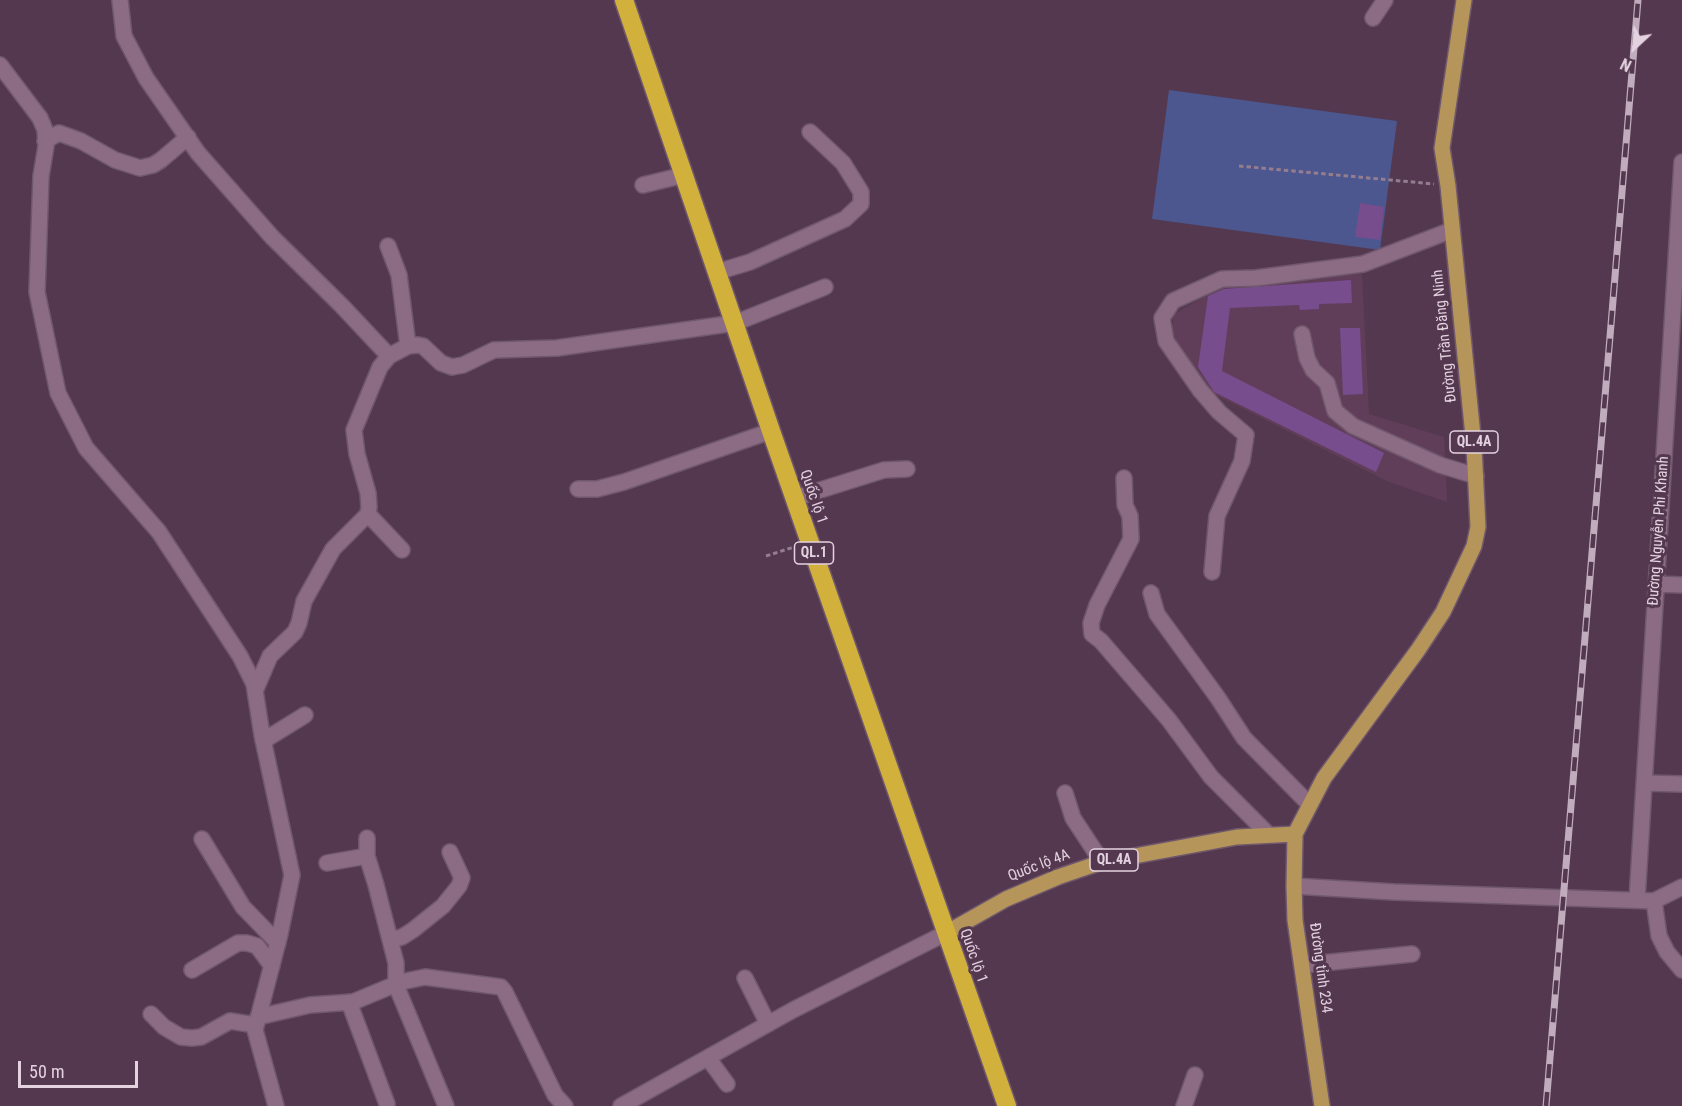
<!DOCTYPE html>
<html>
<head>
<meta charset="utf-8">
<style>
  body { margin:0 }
  #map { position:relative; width:1682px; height:1106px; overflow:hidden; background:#54384f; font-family:"Roboto Condensed",sans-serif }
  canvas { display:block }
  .north { position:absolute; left:1604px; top:18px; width:60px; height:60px; -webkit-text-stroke:4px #54384f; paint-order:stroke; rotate:206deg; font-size:16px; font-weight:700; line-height:24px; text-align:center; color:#e4d2e0 }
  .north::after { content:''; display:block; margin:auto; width:21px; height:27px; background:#e4d2e0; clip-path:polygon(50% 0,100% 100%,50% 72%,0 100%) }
  .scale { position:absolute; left:18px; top:1061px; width:120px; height:27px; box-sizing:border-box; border:3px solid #e4d2e0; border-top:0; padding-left:8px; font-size:18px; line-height:21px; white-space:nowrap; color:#e4d2e0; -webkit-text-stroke:4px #54384f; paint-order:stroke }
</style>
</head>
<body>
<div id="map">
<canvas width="1682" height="1106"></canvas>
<div class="north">N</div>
<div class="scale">50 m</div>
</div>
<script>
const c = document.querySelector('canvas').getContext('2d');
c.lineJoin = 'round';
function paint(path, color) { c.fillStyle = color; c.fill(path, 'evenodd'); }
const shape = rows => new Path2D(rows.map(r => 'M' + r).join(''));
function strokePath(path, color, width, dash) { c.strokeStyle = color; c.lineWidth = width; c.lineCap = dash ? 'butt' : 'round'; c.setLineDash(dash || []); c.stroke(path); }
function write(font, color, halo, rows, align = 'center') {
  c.font = font + ' "Roboto Condensed",sans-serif'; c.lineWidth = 6; c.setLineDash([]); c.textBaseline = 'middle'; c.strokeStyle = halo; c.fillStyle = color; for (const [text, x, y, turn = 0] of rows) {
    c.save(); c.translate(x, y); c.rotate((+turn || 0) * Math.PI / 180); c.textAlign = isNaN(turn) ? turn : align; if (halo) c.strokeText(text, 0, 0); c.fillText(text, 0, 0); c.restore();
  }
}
const built = shape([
  [1362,274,1369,414,1444,437,1447,502,1389,482,1206,390,1176,341,1172,330,1174,314,1229,283]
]);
const green = shape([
  [1169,90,1397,121,1380,250,1152,219]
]);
const building = shape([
  [1360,203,1384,207,1380,240,1355,237],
  [1351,280,1352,303,1319,304,1319,309,1300,310,1299,305,1230,308,1222,371,1384,453,1376,472,1214,392,1198,367,1208,296,1224,289],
  [1340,328,1360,328,1363,394,1343,395]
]);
const path = shape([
  [1239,166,1434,184],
  [766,556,794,547]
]);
const minor = shape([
  [120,0,124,36,146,78,198,153,272,237,342,306,389,356],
  [1373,18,1385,0],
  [0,65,40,118,45,130,46,146,41,176,37,292,58,393,86,448,159,532,240,656,254,684,262,735,292,875,280,934,255,1030,276,1106],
  [45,141,59,133,81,141,115,160,140,168,153,165,161,160,188,137],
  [643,185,684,175],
  [388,246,399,275,408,346],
  [717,272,750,262,845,219,861,204,861,192,843,163,810,132],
  [1302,334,1307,358,1313,370,1327,383,1335,411,1353,426,1440,465,1476,476],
  [1124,478,1125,505,1130,516,1131,539,1097,605,1091,623,1092,634,1101,641,1169,720,1211,777,1269,835],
  [578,489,597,489,624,482,771,431],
  [795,498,884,470,907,469],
  [368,514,402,550],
  [1212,572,1217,516,1242,461,1246,435,1219,412,1200,390,1166,341,1162,318,1173,301,1222,279,1256,278,1363,264,1452,230],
  [1656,584,1682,585],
  [1151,593,1157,614,1218,698,1244,738,1310,805],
  [255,691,270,656,295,632,299,623,304,601,333,549,368,514,369,507,368,493,357,454,354,430,380,367,389,356,408,346,418,345,423,346,441,363,452,367,463,365,494,350,557,348,735,323,825,287],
  [263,741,305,715],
  [1644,783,1682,784],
  [1065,793,1073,818,1102,862],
  [367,838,367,856,376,885,396,963,396,985,446,1106],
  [202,839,243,907,278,943],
  [327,863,367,856],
  [1294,886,1394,892,1654,901,1682,887],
  [1637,900,1682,162],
  [1654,901,1659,936,1667,952,1682,970],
  [390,940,402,937,413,930,443,906,459,886,462,878,450,852],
  [1302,965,1412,954],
  [192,970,238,943,247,943,257,946,272,966],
  [745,978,768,1024],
  [349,1002,387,1104],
  [151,1014,164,1027,181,1037,192,1038,201,1037,230,1021,256,1025],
  [258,1017,310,1005,353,1002,401,982,425,977,501,987,505,992,555,1095,565,1106],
  [708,1058,727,1084],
  [621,1106,793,1010,946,933],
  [1184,1106,1195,1075]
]);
const major = shape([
  [946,933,1006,899,1058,877,1102,862,1237,837,1295,834],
  [1322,1106,1295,920,1294,886,1295,834,1324,778,1418,650,1443,612,1474,546,1478,527,1474,446,1448,186,1442,148,1464,0]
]);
const highway = shape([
  [624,0,771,431,1007,1106]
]);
const rail = shape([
  [1546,1106,1638,0]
]);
const shields = [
  [1474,442,48],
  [814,553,39],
  [1114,860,48]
];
const shieldNames = [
  ["QL.4A",1474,442],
  ["QL.1",814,553],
  ["QL.4A",1114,860]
];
const streetNames = [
  ["Đường Trần Đăng Ninh",1445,336,-96],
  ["Quốc lộ 1",813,497,71],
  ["Đường Nguyễn Phi Khanh",1659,531,-86],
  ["Quốc lộ 4A",1039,866,-21],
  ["Quốc lộ 1",973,956,71],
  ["Đường tỉnh 234",1320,968,82]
];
paint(built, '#603e5a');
paint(green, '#4b578e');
paint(building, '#774d8d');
strokePath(minor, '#70586c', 18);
strokePath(major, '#70586c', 18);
strokePath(highway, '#70586c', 21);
strokePath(path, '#957d90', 3, [4.5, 3]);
strokePath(minor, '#8c6c85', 15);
strokePath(major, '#b59559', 15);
strokePath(highway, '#d1b13b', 18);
strokePath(rail, '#c0acbc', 7);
strokePath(rail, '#54384f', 4.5, [14]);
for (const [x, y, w] of shields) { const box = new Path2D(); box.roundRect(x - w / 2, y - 11, w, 22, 4.5); c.fillStyle = '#54384f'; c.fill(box); strokePath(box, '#e4d2e0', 1.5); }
write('bold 14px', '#e4d2e0', null, shieldNames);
write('15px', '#e4d2e0', '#54384f', streetNames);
</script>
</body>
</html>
